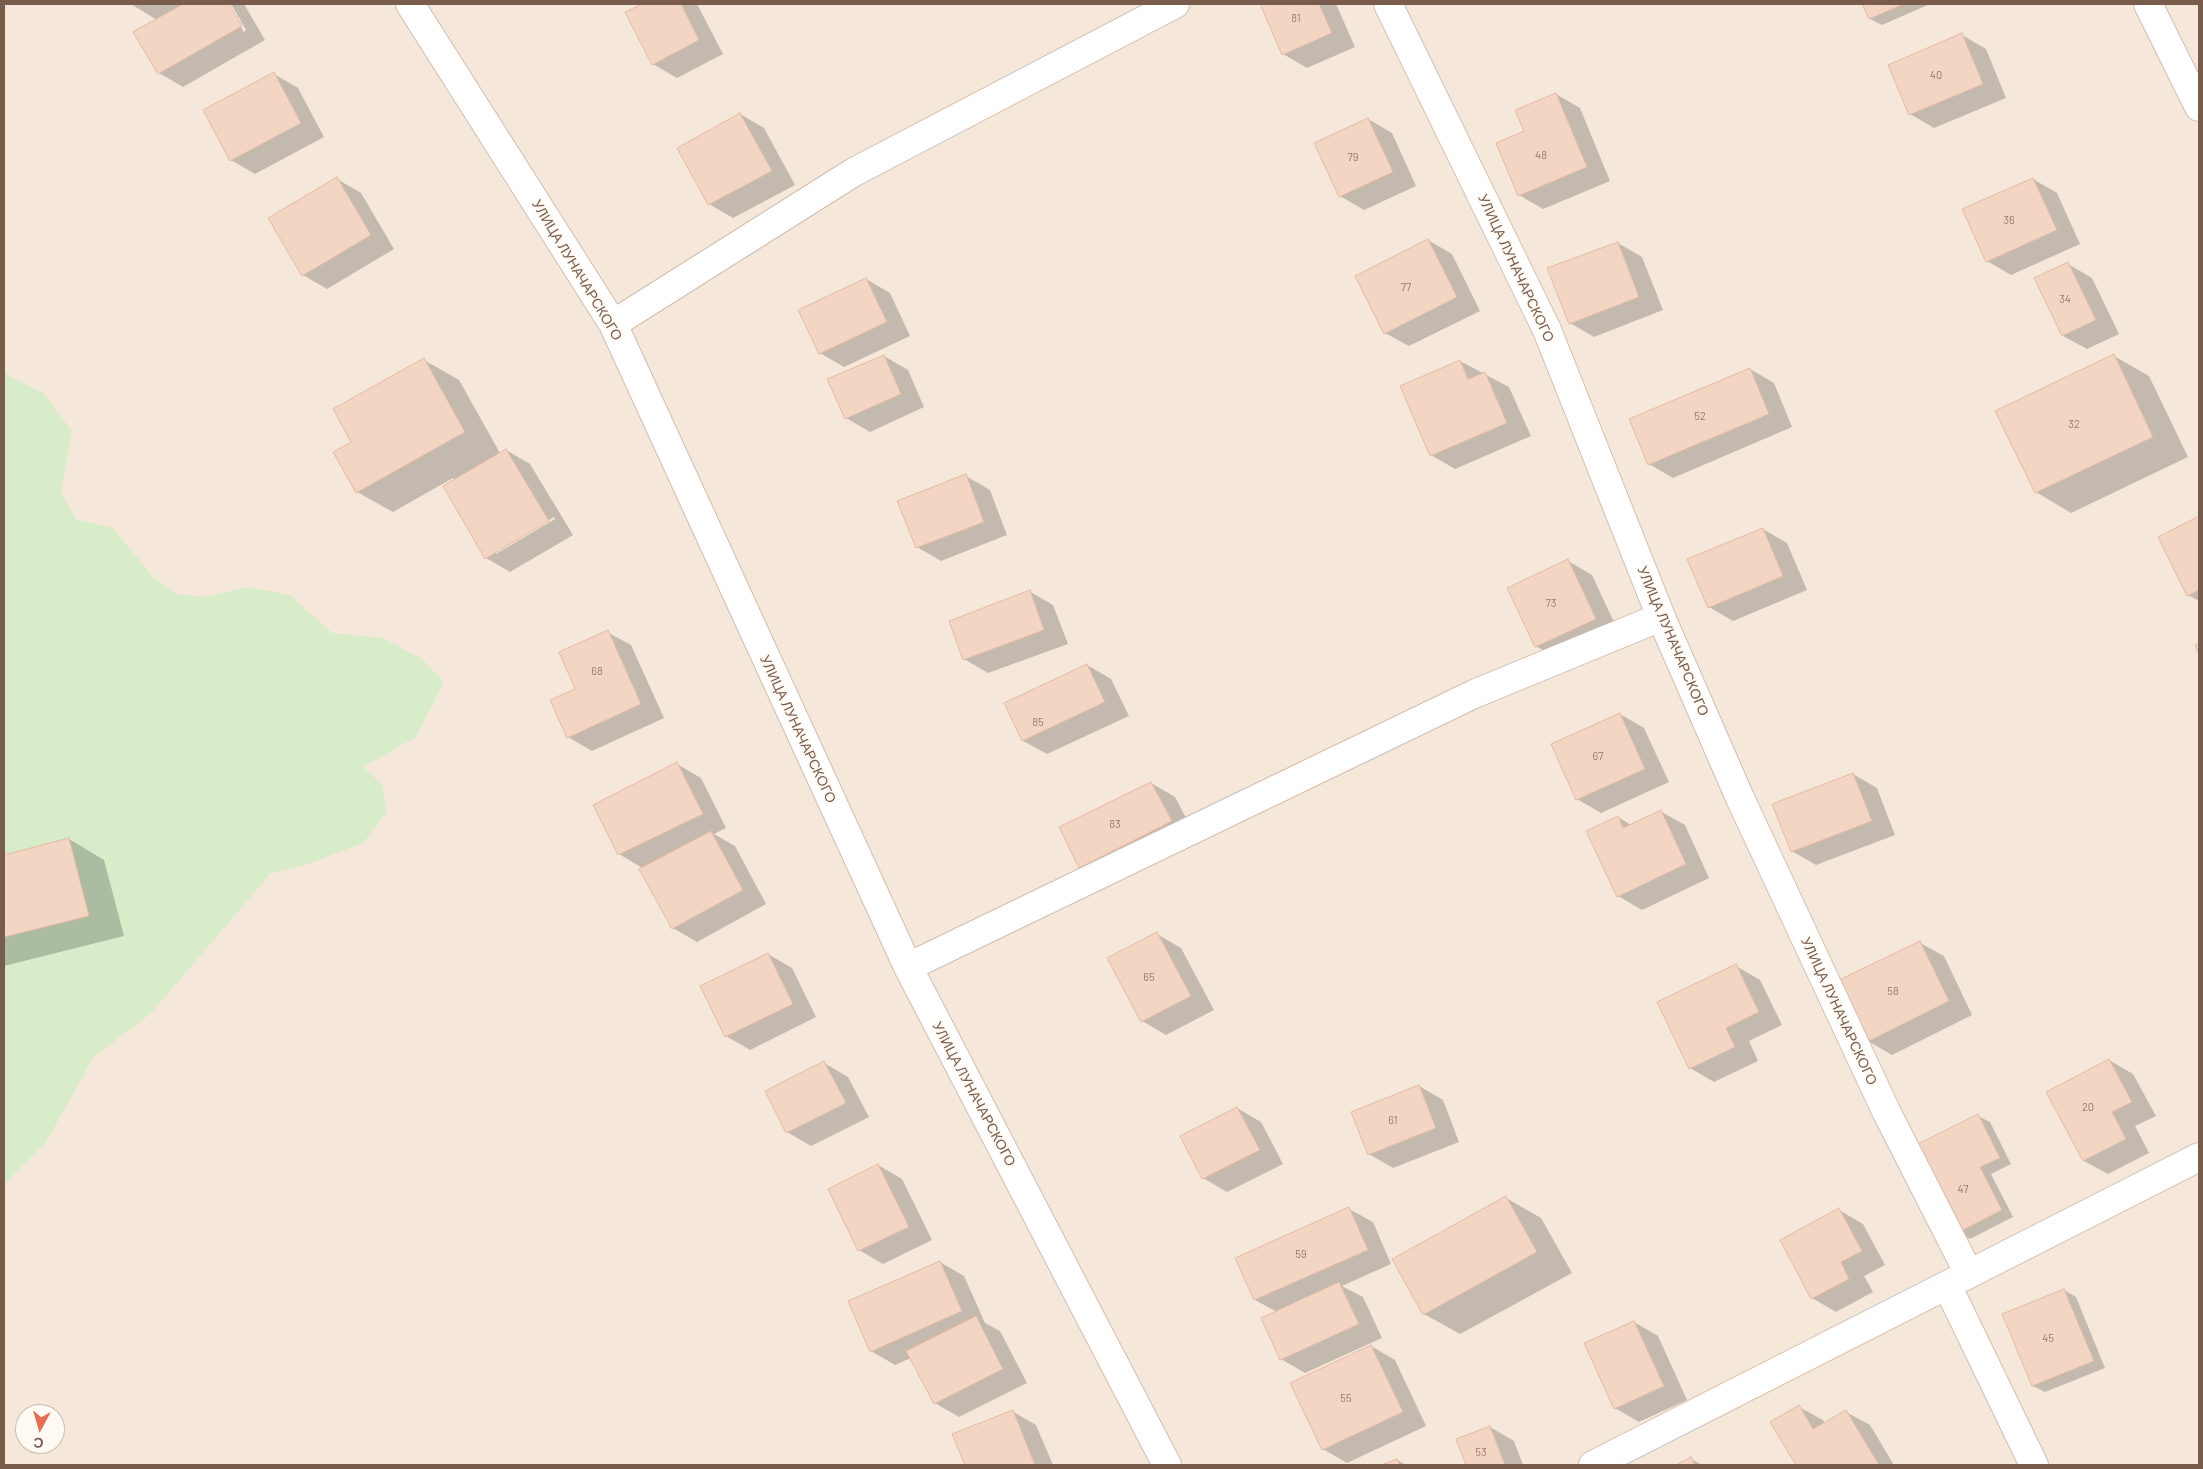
<!DOCTYPE html>
<html>
<head>
<meta charset="utf-8">
<style>
  body { margin:0 }
  #map { position:relative; width:2203px; height:1469px; overflow:hidden; background:#fdf6ec; font-family:Barlow,sans-serif }
  canvas { display:block }
  .frame { position:absolute; inset:0; border:5px solid #7a5c4d; pointer-events:none }
  .north { position:absolute; left:15px; top:1404px; width:50px; height:50px; box-sizing:border-box; background:#fffaf3; border:1px solid #cabbb1; border-radius:50%; rotate:186deg; font-size:14px; font-weight:700; line-height:20px; text-align:center; color:#7a5c4d }
  .north::after { content:''; display:block; margin:auto; width:18px; height:22px; background:#e76f51; clip-path:polygon(50% 0,100% 100%,50% 72%,0 100%) }
</style>
</head>
<body>
<div id="map">
<canvas width="2203" height="1469"></canvas>
<div class="frame"></div>
<div class="north">С</div>
</div>
<script>
const c = document.querySelector('canvas').getContext('2d');
c.lineJoin = 'round';
function paint(path, color) { c.fillStyle = color; c.fill(path, 'evenodd'); }
const shape = rows => new Path2D(rows.map(r => 'M' + r).join(''));
function strokePath(path, color, width, dash) { c.strokeStyle = color; c.lineWidth = width; c.lineCap = dash ? 'butt' : 'round'; c.setLineDash(dash || []); c.stroke(path); }
function write(font, color, halo, rows, align = 'center') {
  c.font = font + ' Barlow,sans-serif'; c.lineWidth = 4; c.setLineDash([]); c.textBaseline = 'middle'; c.strokeStyle = halo; c.fillStyle = color; for (const [text, x, y, turn = 0] of rows) {
    c.save(); c.translate(x, y); c.rotate((+turn || 0) * Math.PI / 180); c.textAlign = isNaN(turn) ? turn : align; if (halo) c.strokeText(text, 0, 0); c.fillText(text, 0, 0); c.restore();
  }
}
const residential = shape([
  [4,4,2199,4,2199,1465,4,1465],
  [25,1414,55,1414,55,1444,25,1444]
]);
const green = shape([
  [4,373,43,393,72,431,61,492,76,519,113,528,153,577,177,594,204,597,249,587,290,595,332,633,383,638,422,659,444,682,416,737,363,767,382,784,387,812,363,843,311,863,270,874,150,1014,93,1058,46,1142,4,1185]
]);
const shadow = shape([
  [131,4,244,4,265,40,183,87,159,73,157,20],
  [228,4,231,4,246,30,244,32],
  [644,4,697,4,723,54,677,78,653,64,627,13],
  [1261,4,1336,4,1355,47,1307,68,1283,54],
  [1863,4,1930,4,1882,25,1870,19],
  [1962,35,1986,49,2006,98,1934,128,1910,114],
  [274,74,298,88,324,137,255,174,231,160,205,111],
  [1556,94,1580,108,1610,181,1543,209,1519,195,1525,132],
  [740,114,764,128,795,185,733,218,709,204,679,148],
  [1368,119,1392,133,1416,186,1364,210,1340,196],
  [337,179,361,193,394,249,327,289,303,275],
  [2033,179,2057,193,2080,244,2011,275,1987,261],
  [1428,240,1452,254,1480,311,1409,346,1385,333],
  [1618,243,1642,257,1663,310,1594,337,1570,323],
  [2068,264,2092,278,2119,334,2087,349,2063,336,2036,279],
  [866,279,890,293,910,336,844,367,820,353],
  [884,356,908,370,924,407,870,432,846,418],
  [2114,356,2149,376,2188,457,2071,513,2036,492],
  [424,360,459,380,500,453,506,450,530,464,573,535,510,572,486,558,453,478,393,512,357,492,352,442],
  [554,517,555,519,496,554,496,551],
  [1460,361,1509,387,1531,436,1455,469,1431,455],
  [1750,369,1774,383,1792,427,1673,478,1649,464],
  [966,476,990,490,1007,535,941,561,917,547],
  [2199,517,2199,601,2188,595,2159,538],
  [1763,529,1787,543,1807,590,1733,621,1709,607],
  [1568,561,1592,575,1619,633,1560,660,1536,646],
  [1029,591,1053,605,1068,644,988,673,964,659],
  [607,632,631,645,664,718,592,751,568,737,577,690],
  [1087,665,1111,679,1129,716,1047,754,1023,741],
  [1620,714,1644,728,1669,782,1601,813,1577,799],
  [677,764,701,778,726,828,714,834,735,846,766,904,697,942,673,928,644,869,619,854],
  [1853,774,1877,788,1895,835,1816,865,1792,851],
  [1151,783,1175,797,1195,835,1104,880,1080,867],
  [1660,811,1685,825,1709,878,1642,910,1618,896,1618,817,1631,825],
  [69,839,104,860,124,936,4,966,4,856],
  [1157,934,1181,948,1214,1010,1166,1035,1142,1021],
  [1920,943,1944,956,1972,1015,1892,1055,1868,1041],
  [768,954,792,968,816,1017,750,1050,726,1036],
  [1736,966,1760,980,1782,1025,1749,1041,1758,1061,1714,1082,1690,1068],
  [2109,1060,2133,1074,2156,1116,2135,1126,2149,1153,2108,1174,2084,1161,2048,1092],
  [824,1063,848,1077,869,1117,811,1146,787,1132,767,1092],
  [1419,1086,1443,1100,1459,1142,1393,1168,1369,1154],
  [1237,1108,1261,1122,1283,1164,1227,1192,1203,1178],
  [1978,1116,1990,1122,2011,1164,1991,1174,2013,1217,1970,1239,1958,1232],
  [878,1165,902,1179,932,1240,883,1264,859,1250],
  [1506,1198,1541,1218,1572,1273,1460,1334,1424,1314],
  [1349,1209,1373,1222,1391,1264,1342,1286,1363,1297,1382,1338,1305,1373,1281,1359,1277,1312,1255,1300],
  [1839,1210,1863,1224,1885,1265,1864,1276,1873,1292,1836,1312,1812,1298],
  [940,1262,964,1276,985,1323,1000,1331,1027,1383,959,1417,935,1403,911,1358,895,1365,871,1351,850,1302],
  [2064,1290,2076,1297,2105,1368,2045,1392,2033,1386,2004,1315],
  [1634,1322,1658,1336,1687,1400,1639,1422,1615,1408],
  [1371,1346,1395,1360,1426,1426,1347,1463,1323,1449],
  [1799,1407,1823,1420,1825,1424,1846,1412,1870,1425,1894,1465,1798,1465,1772,1422],
  [1012,1411,1036,1425,1053,1465,966,1465,954,1435],
  [1490,1427,1514,1441,1523,1465,1468,1465,1458,1440],
  [1691,1459,1702,1465,1679,1465],
  [1397,1460,1406,1465,1384,1465]
]);
const building = shape([
  [183,4,229,4,242,26,158,74,133,32,183,4],
  [642,4,681,4,699,40,652,65,625,12,642,4],
  [1260,4,1319,4,1332,33,1282,55,1260,4],
  [1862,4,1904,4,1869,19,1862,4],
  [1962,33,1983,84,1909,115,1888,65,1962,33],
  [274,72,301,123,230,161,203,110,274,72],
  [1556,93,1587,167,1518,196,1496,143,1524,131,1515,110,1556,93],
  [740,113,772,171,708,205,677,148,740,113],
  [1368,118,1393,172,1339,197,1314,143,1368,118],
  [337,177,371,235,302,276,268,218,337,177],
  [2033,178,2057,230,1986,262,1962,209,2033,178],
  [1428,239,1457,297,1384,334,1355,276,1428,239],
  [1618,242,1639,297,1569,324,1547,268,1618,242],
  [2068,262,2096,320,2062,336,2034,278,2068,262],
  [866,278,887,322,819,354,798,310,866,278],
  [2114,354,2153,437,2035,493,1995,411,2114,354],
  [884,355,901,394,845,419,827,379,884,355],
  [424,358,465,432,356,493,333,452,351,442,333,409,424,358],
  [1460,360,1468,379,1485,372,1507,423,1430,456,1400,386,1460,360],
  [1750,368,1769,414,1648,465,1629,419,1750,368],
  [506,449,549,521,485,559,443,486,506,449],
  [966,474,984,522,916,548,897,501,966,474],
  [2199,516,2199,590,2187,596,2158,537,2199,516],
  [1763,528,1783,576,1708,608,1687,559,1763,528],
  [1568,559,1596,619,1535,647,1507,588,1568,559],
  [1030,590,1044,630,963,660,949,621,1030,590],
  [608,630,641,704,567,738,550,700,575,689,559,652,608,630],
  [2199,643,2199,655,2195,645,2199,643],
  [1087,664,1105,702,1022,741,1004,703,1087,664],
  [1620,713,1645,769,1576,800,1551,744,1620,713],
  [677,762,703,814,618,855,593,805,677,762],
  [1853,773,1872,821,1791,852,1772,804,1853,773],
  [1151,782,1172,821,1079,868,1059,827,1151,782],
  [1661,810,1686,864,1617,897,1586,831,1618,816,1623,828,1661,810],
  [711,831,743,890,672,929,639,869,711,831],
  [69,838,89,916,4,937,4,855,69,838],
  [1157,932,1191,996,1141,1022,1107,958,1157,932],
  [1920,941,1949,1001,1867,1042,1837,981,1920,941],
  [768,953,793,1004,725,1037,700,986,768,953],
  [1736,964,1759,1012,1726,1028,1735,1047,1689,1069,1657,1002,1736,964],
  [2109,1059,2132,1102,2112,1112,2126,1139,2083,1161,2046,1092,2109,1059],
  [824,1061,846,1103,786,1133,765,1091,824,1061],
  [1419,1085,1436,1128,1368,1155,1351,1112,1419,1085],
  [1237,1107,1260,1150,1202,1179,1180,1136,1237,1107],
  [1978,1114,2000,1158,1980,1167,2002,1210,1957,1233,1914,1146,1978,1114],
  [878,1164,909,1227,858,1251,828,1189,878,1164],
  [1506,1196,1537,1252,1423,1315,1392,1259,1506,1196],
  [1349,1207,1368,1250,1254,1300,1235,1258,1349,1207],
  [1839,1208,1862,1251,1841,1262,1849,1279,1811,1299,1780,1240,1839,1208],
  [940,1261,962,1311,870,1352,848,1301,940,1261],
  [1339,1282,1359,1324,1280,1360,1261,1318,1339,1282],
  [2064,1289,2094,1361,2032,1386,2002,1314,2064,1289],
  [976,1316,1003,1369,934,1404,906,1351,976,1316],
  [1634,1321,1664,1386,1614,1409,1584,1343,1634,1321],
  [1371,1345,1403,1412,1322,1450,1290,1383,1371,1345],
  [1799,1405,1813,1429,1846,1410,1879,1465,1796,1465,1770,1422,1799,1405],
  [1013,1410,1035,1465,965,1465,952,1434,1013,1410],
  [1490,1426,1505,1465,1466,1465,1456,1439,1490,1426],
  [1691,1457,1695,1465,1676,1465,1691,1457],
  [1397,1459,1400,1465,1381,1465,1397,1459]
]);
const minor = shape([
  [410,4,613,324,908,967,1167,1465],
  [1388,4,1547,330,1661,617,1740,798,1886,1111,1969,1274],
  [2148,4,2199,107],
  [613,324,854,172,1175,4],
  [908,967,1474,694,1661,617],
  [1947,1285,2034,1465],
  [1593,1465,2199,1157]
]);
const numberNames = [
  ["81",1296,18],
  ["40",1936,75],
  ["48",1541,155],
  ["79",1353,157],
  ["36",2009,220],
  ["77",1406,287],
  ["34",2065,299],
  ["52",1700,416],
  ["32",2074,424],
  ["73",1551,603],
  ["68",597,671],
  ["85",1038,722],
  ["67",1598,756],
  ["83",1115,824],
  ["65",1149,977],
  ["58",1893,991],
  ["20",2088,1107],
  ["61",1393,1120],
  ["47",1963,1189],
  ["59",1301,1254],
  ["45",2048,1338],
  ["55",1346,1398],
  ["53",1481,1452]
];
const streetNames = [
  ["УЛИЦА ЛУНАЧАРСКОГО",1516,268,65],
  ["УЛИЦА ЛУНАЧАРСКОГО",577,270,59],
  ["УЛИЦА ЛУНАЧАРСКОГО",1673,641,67],
  ["УЛИЦА ЛУНАЧАРСКОГО",798,729,65],
  ["УЛИЦА ЛУНАЧАРСКОГО",1839,1011,65],
  ["УЛИЦА ЛУНАЧАРСКОГО",974,1094,62]
];
paint(residential, '#f5e8da');
paint(green, '#d8ecc9');
paint(shadow, '#0003');
paint(building, '#f3d5c3');
strokePath(building, '#e6bba3', 1);
strokePath(minor, '#d1beb0', 30);
strokePath(minor, '#fff', 28);
write('11px', '#987a6a', null, numberNames);
write('14px', '#7a5c4d', '#fffaf3', streetNames);
</script>
</body>
</html>
